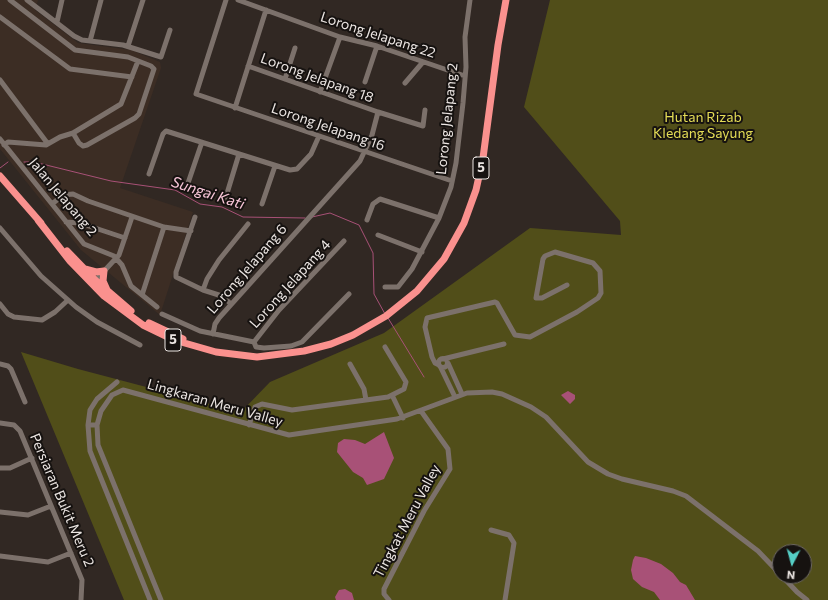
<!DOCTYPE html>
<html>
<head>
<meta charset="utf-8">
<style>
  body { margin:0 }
  #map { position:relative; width:828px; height:600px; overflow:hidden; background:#312823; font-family:Commissioner,sans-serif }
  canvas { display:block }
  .north { position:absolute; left:772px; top:544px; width:40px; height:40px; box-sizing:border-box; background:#161210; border:1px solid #6c6764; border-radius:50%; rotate:186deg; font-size:11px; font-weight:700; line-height:16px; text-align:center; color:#ece6e3 }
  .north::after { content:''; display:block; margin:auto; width:14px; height:18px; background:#55cec5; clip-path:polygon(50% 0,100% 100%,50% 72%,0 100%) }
</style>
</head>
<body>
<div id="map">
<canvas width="828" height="600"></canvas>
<div class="north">N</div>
</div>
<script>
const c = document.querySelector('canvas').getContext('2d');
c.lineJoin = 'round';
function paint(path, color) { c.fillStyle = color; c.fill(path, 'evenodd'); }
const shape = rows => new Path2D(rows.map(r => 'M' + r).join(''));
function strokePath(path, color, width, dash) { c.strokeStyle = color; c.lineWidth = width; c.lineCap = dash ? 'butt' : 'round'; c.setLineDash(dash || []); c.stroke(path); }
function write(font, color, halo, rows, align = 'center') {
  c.font = font + ' Commissioner,sans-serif'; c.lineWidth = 4; c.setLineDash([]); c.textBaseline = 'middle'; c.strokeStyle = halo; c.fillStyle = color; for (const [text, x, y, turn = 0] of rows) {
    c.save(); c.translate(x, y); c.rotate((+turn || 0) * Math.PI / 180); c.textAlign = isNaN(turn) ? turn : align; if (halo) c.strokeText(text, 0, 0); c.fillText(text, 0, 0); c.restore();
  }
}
const built = shape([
  [0,0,38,0,35,10,78,43,131,50,160,62,161,68,120,188,193,212,160,315,81,250,0,149]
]);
const green = shape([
  [550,0,828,0,828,600,124,600,21,352,78,369,241,412,270,382,384,333,530,228,621,235,620,221,524,107],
  [780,552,804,552,804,576,780,576]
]);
const water = shape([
  [568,391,575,395,575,399,570,404,561,395],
  [384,432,394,458,384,479,367,485,363,478,353,472,337,452,338,443,344,439,355,440,365,444],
  [635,556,646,558,661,564,673,573,680,582,686,585,695,600,660,600,654,592,642,587,633,579,631,570,633,560],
  [345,589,352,593,354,600,336,600,335,597,339,590]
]);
const stream = shape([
  [24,162,34,162,111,181,175,190,200,204,222,207,243,217,305,218],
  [0,168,8,162],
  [312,217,330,213,359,225,373,253,374,294,385,314],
  [388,318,424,377]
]);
const minor = shape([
  [10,0,75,50,128,57,151,66,154,69,139,114,135,118,87,145,83,146,79,143,73,133],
  [27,0,74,36,82,40,123,45,161,57,170,30],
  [226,0,196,94,452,181],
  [238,0,340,37,377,46,465,76],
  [0,17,70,69,132,77],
  [57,22,62,0],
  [90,41,101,0],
  [128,46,143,0],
  [285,79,295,48],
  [0,80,48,144],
  [365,82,377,46],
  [405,83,423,62],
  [320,92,340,37],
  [235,108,266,10],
  [378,112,423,126,425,110],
  [0,139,84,244,114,256,122,265,131,286,157,307],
  [4,145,8,142,46,145,60,137,73,133,121,104,138,61],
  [149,174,163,134,166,131,290,170,297,169,311,154,319,136],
  [187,186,202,142],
  [225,200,239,154],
  [52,204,63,195,73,194,88,201,164,227,191,231],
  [262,204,275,166],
  [195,217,176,272,176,277,203,290,222,296,231,304],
  [367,220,373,204,380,199,439,218],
  [66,222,80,223,125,238],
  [0,228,41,276,76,307,97,322,140,345],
  [378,235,422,252],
  [94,282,119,255,132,217],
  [385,287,398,287,412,269,439,218,451,187,456,163,463,103,466,67,465,37,470,0],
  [203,290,207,279,219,260,248,224],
  [142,295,164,227],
  [0,304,8,314,14,317,42,320,55,312,68,300],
  [162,314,200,331,254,342],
  [213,334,215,324,219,318,360,161,372,135,378,112,248,66],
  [254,342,279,310,344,241],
  [254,342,256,347,264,348,291,346,302,342,349,294],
  '438.5 363a4.5 4.5 0 1 1 9 0a4.5 4.5 0 1 1-9 0Z',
  [443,359,504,344],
  [448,363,462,394],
  [0,364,8,366,11,369,25,402],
  [350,364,364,389,366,400],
  [439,365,435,363,432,357,425,327,427,318,495,302,497,303,515,335,530,337,577,312,598,298,601,293,600,271,593,263,555,252,545,256,543,259,536,298,542,298,567,285],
  [440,366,455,397],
  [392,395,403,418],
  [0,423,14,425,20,431,82,580,81,600],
  [88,425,90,410,97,399,117,382],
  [97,425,88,425,90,451,150,600],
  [249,425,255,407,262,404,292,410,388,397,404,389,406,382,385,347],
  [0,468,10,468,32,458],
  [0,512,28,515,51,506],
  [491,530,509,535,514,543,505,600],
  [0,556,48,562,71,553],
  [782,576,797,592,807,600],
  [161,600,98,445,97,425,101,411,112,395,123,390,289,435,397,419,467,393,492,392,502,394,531,407,546,417,588,462,608,474,622,479,673,491,686,496,758,551,780,574],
  [389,600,384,594,384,589,424,511,450,469,448,449,421,411]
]);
const highway = shape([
  [0,176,41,223],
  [38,220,70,261,104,296,143,325,174,340,216,352,257,357,304,351,331,344,353,335,386,316,417,291,444,259,464,223,476,190,483,158,498,45,506,0],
  [67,251,95,280,131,311],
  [85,269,96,272,104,271,103,281,107,290],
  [149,323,183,339]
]);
const shields = [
  [481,168,16],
  [173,340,16]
];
const shieldNames = [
  ["5",481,168],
  ["5",173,340]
];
const streetNames = [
  ["Lorong Jelapang 22",378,35,18],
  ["Lorong Jelapang 18",317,78,20],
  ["Lorong Jelapang 2",447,119,-84],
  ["Lorong Jelapang 16",328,127,19],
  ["Jalan Jelapang 2",63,197,50],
  ["Lorong Jelapang 6",247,269,-49],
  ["Lorong Jelapang 4",290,284,-48],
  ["Lingkaran Meru Valley",215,403,16],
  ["Persiaran Bukit Meru 2",62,500,67],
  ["Tingkat Meru Valley",407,521,-62]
];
const parkNames = [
  ["Hutan Rizab",703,117],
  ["Kledang Sayung",703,133]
];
const waterNames = [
  ["Sungai Kati",208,193,18]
];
paint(built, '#3c2d24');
paint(green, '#514e19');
paint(water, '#a85177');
strokePath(stream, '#a85177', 1);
strokePath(minor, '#7c716b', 5);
strokePath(highway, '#fa918e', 7);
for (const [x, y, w] of shields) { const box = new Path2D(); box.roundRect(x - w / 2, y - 11, w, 22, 3); c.fillStyle = '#161210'; c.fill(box); strokePath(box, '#ece6e3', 1); }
write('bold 13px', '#ece6e3', null, shieldNames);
write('14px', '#ece6e3', '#161210', streetNames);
write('14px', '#e4dc56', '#161210', parkNames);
write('italic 15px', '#f8c6d8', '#161210', waterNames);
</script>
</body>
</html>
